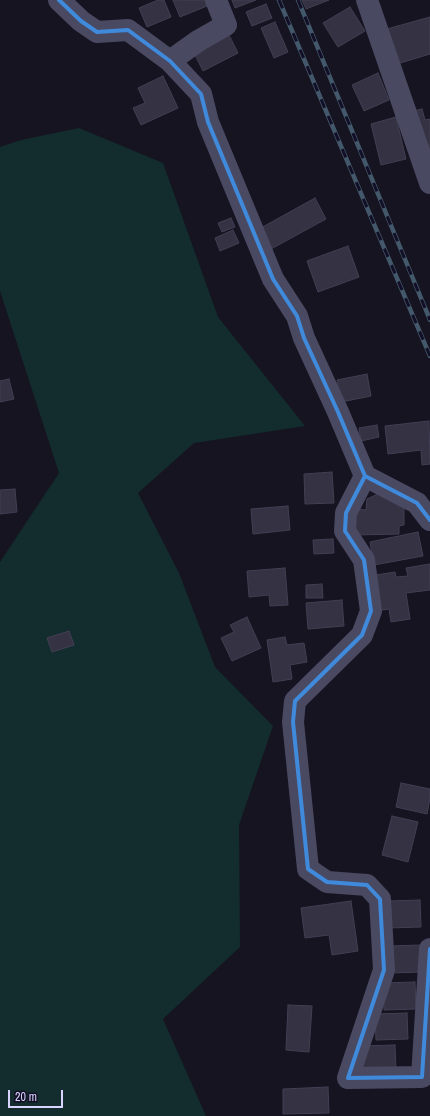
<!DOCTYPE html>
<html>
<head>
<meta charset="utf-8">
<style>
  body { margin:0 }
  #map { position:relative; width:430px; height:1116px; overflow:hidden; background:#161421; font-family:"Archivo Narrow",sans-serif }
  canvas { display:block }
  .scale { position:absolute; left:8px; top:1090px; width:55px; height:18px; box-sizing:border-box; border:2px solid #d9d4ff; border-top:0; padding-left:5px; font-size:12px; line-height:14px; white-space:nowrap; color:#d9d4ff; -webkit-text-stroke:3px #130f26; paint-order:stroke }
</style>
</head>
<body>
<div id="map">
<canvas width="430" height="1116"></canvas>
<div class="scale">20 m</div>
</div>
<script>
const c = document.querySelector('canvas').getContext('2d');
c.lineJoin = 'round';
function paint(path, color) { c.fillStyle = color; c.fill(path, 'evenodd'); }
const shape = rows => new Path2D(rows.map(r => 'M' + r).join(''));
function strokePath(path, color, width, dash) { c.strokeStyle = color; c.lineWidth = width; c.lineCap = dash ? 'butt' : 'round'; c.setLineDash(dash || []); c.stroke(path); }
const green = shape([
  [79,128,163,163,218,317,305,426,194,443,138,493,179,573,215,667,273,726,239,825,240,947,163,1019,206,1116,0,1116,0,562,59,473,0,291,0,147,21,140]
]);
const building = shape([
  [158,0,164,0,171,17,147,27,139,8,158,0],
  [173,0,205,0,207,6,180,17,173,0],
  [232,0,256,0,235,8,232,0],
  [302,0,329,0,306,9,302,0],
  [266,4,272,18,252,26,246,12,266,4],
  [350,7,365,31,338,47,323,23,350,7],
  [430,17,430,54,397,64,387,29,430,17],
  [275,22,288,52,274,58,261,28,275,22],
  [227,31,238,53,203,71,192,49,227,31],
  [378,73,389,100,364,111,352,85,378,73],
  [163,76,178,108,141,125,133,108,145,103,138,88,163,76],
  [422,109,425,120,430,119,430,148,421,149,413,111,422,109],
  [396,117,406,159,381,165,371,124,396,117],
  [315,198,326,219,271,249,259,229,315,198],
  [231,218,235,227,222,232,218,223,231,218],
  [233,230,239,243,220,251,215,238,233,230],
  [348,246,359,277,318,292,307,261,348,246],
  [367,374,371,396,341,402,337,380,367,374],
  [9,379,14,399,0,402,0,381,9,379],
  [429,421,430,464,422,465,421,450,388,454,385,426,429,421],
  [377,425,379,437,361,441,359,428,377,425],
  [332,472,334,503,305,504,304,474,332,472],
  [15,489,17,512,0,514,0,490,15,489],
  [380,493,404,502,404,525,399,526,399,534,354,535,354,509,366,510,367,499,380,493],
  [288,506,290,530,253,534,251,509,288,506],
  [418,532,423,556,374,565,370,542,418,532],
  [333,539,334,553,314,554,313,540,333,539],
  [430,564,430,590,406,593,410,619,391,622,389,609,376,611,376,575,395,572,396,577,408,576,406,568,430,564],
  [285,568,288,605,270,606,269,595,249,597,247,571,285,568],
  [322,584,323,598,306,598,306,585,322,584],
  [342,600,344,626,308,629,306,603,342,600],
  [247,617,261,648,232,661,221,638,234,632,230,625,247,617],
  [69,631,74,645,52,652,47,638,69,631],
  [285,637,287,645,304,643,307,662,290,665,292,679,273,682,267,640,285,637],
  [401,783,430,789,430,798,427,814,396,807,401,783],
  [392,816,418,822,408,862,382,855,392,816],
  [420,900,421,927,389,928,388,901,420,900],
  [351,901,358,951,332,955,329,935,305,938,301,908,351,901],
  [422,945,422,972,390,973,389,946,422,945],
  [415,982,416,1009,384,1010,383,983,415,982],
  [288,1005,312,1006,309,1052,286,1050,288,1005],
  [407,1013,408,1039,376,1040,375,1014,407,1013],
  [395,1045,396,1071,363,1072,362,1046,395,1045],
  [328,1087,329,1113,283,1114,283,1089,328,1087]
]);
const minor = shape([
  [59,0,81,21,97,32,128,30,170,61,201,94,208,122,273,279,297,316,304,338,338,412,365,476,417,503,430,520],
  [367,0,430,183],
  [170,61,198,41,226,25,216,0],
  [365,476,346,513,345,531,364,560,371,611,362,635,295,701,293,722,308,869,327,882,367,885,380,899,384,970,348,1078,422,1077,430,949]
]);
const rail = shape([
  [279,0,430,356],
  [298,0,430,320]
]);
const cycleway = shape([
  [59,0,81,21,97,32,128,30,170,61,201,94,208,122,273,279,297,316,304,338,338,412,365,476,417,503,430,520],
  [365,476,346,513,345,531,364,560,371,611,362,635,295,701,293,722,308,869,327,882,367,885,380,899,384,970,348,1078,422,1077,430,949]
]);
paint(green, '#132c2d');
paint(building, '#343243');
strokePath(building, '#433f54', 1);
strokePath(minor, '#4a4962', 22);
strokePath(rail, '#43596b', 4.5);
strokePath(rail, '#130f26', 3, [9]);
strokePath(cycleway, '#408adc', 4);
</script>
</body>
</html>
